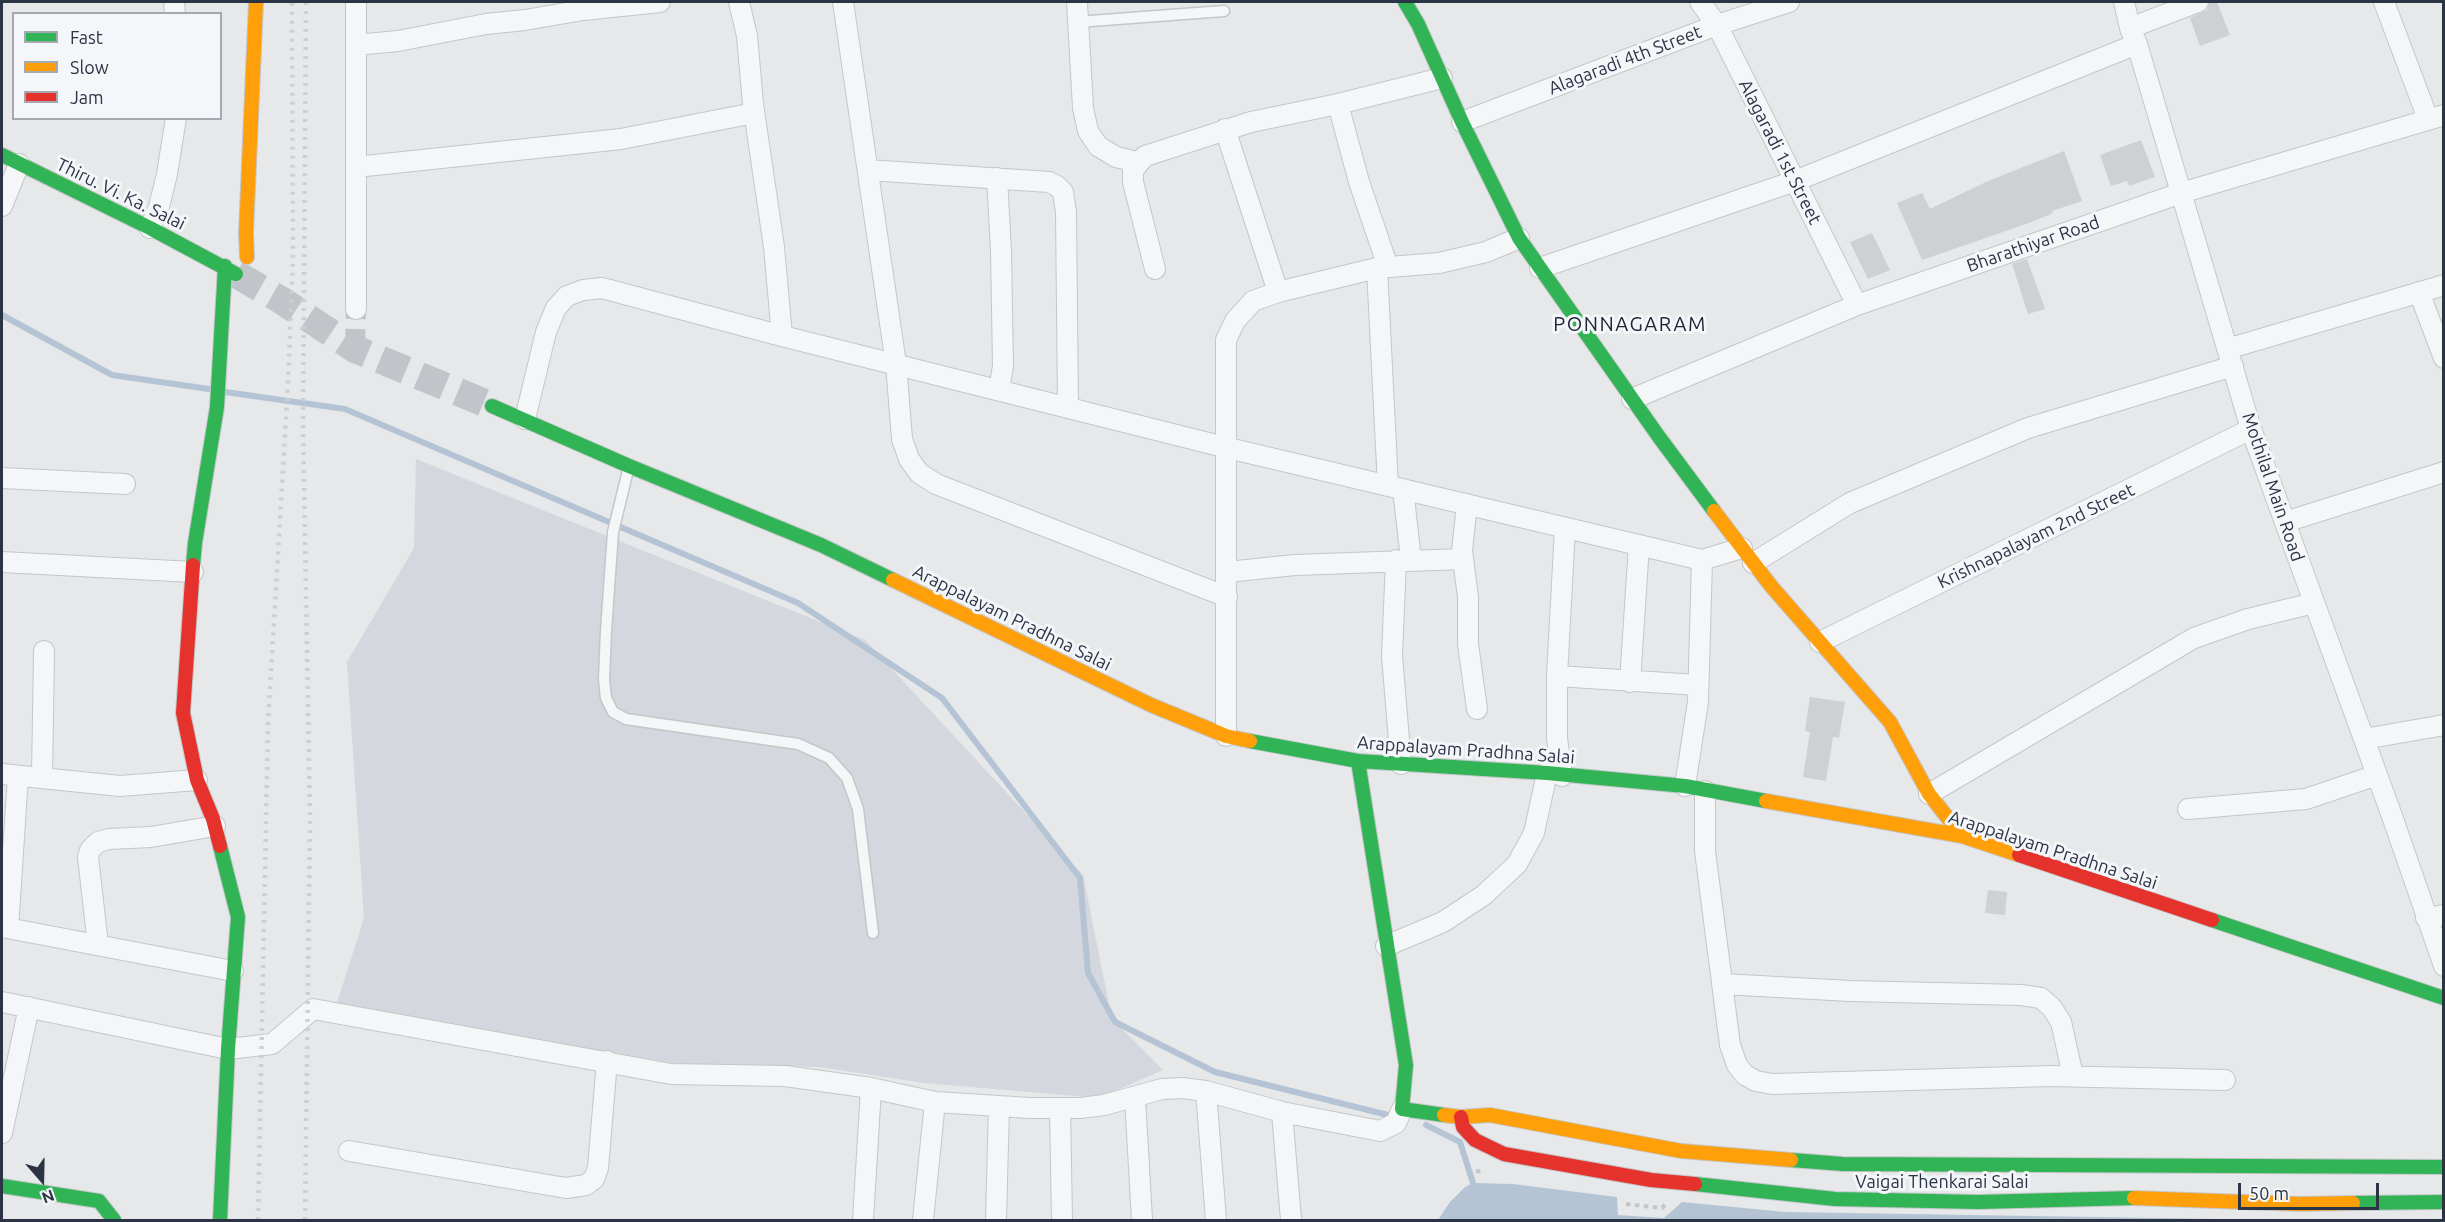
<!DOCTYPE html>
<html>
<head>
<meta charset="utf-8">
<style>
  body { margin:0 }
  #map { position:relative; width:2445px; height:1222px; overflow:hidden; background:#e6e8ea; font-family:Ubuntu,sans-serif }
  canvas { display:block }
  .frame { position:absolute; inset:0; border:3px solid #2b3445; pointer-events:none }
  .legend { position:absolute; left:12px; top:12px; width:210px; height:108px; box-sizing:border-box; background:#f4f6f9; border:2px solid #a4a8b1; margin:0; padding:8px 10px; list-style:none; font-size:18px; color:#2b3445 }
  .legend li { display:flex; align-items:center; gap:12px; height:30px }
  .legend b { width:30px; border:2px solid #a4a8b1 }
  .north { position:absolute; left:12px; top:1150px; width:60px; height:60px; -webkit-text-stroke:4px #f4f6f9; paint-order:stroke; rotate:160deg; font-size:16px; font-weight:700; line-height:24px; text-align:center; color:#2b3445 }
  .north::after { content:''; display:block; margin:auto; width:21px; height:27px; background:#2b3445; clip-path:polygon(50% 0,100% 100%,50% 72%,0 100%) }
  .scale { position:absolute; left:2238px; top:1183px; width:141px; height:27px; box-sizing:border-box; border:3px solid #2b3445; border-top:0; padding-left:8px; font-size:18px; line-height:21px; white-space:nowrap; color:#2b3445; -webkit-text-stroke:4px #f4f6f9; paint-order:stroke }
</style>
</head>
<body>
<div id="map">
<canvas width="2445" height="1222"></canvas>
<div class="frame"></div>
<ul class="legend">
<li><b style="height:8px;background:#30b455"></b>Fast</li>
<li><b style="height:8px;background:#ff9f0a"></b>Slow</li>
<li><b style="height:8px;background:#e5322d"></b>Jam</li>
</ul>
<div class="north">N</div>
<div class="scale">50 m</div>
</div>
<script>
const c = document.querySelector('canvas').getContext('2d');
c.lineJoin = 'round';
function paint(path, color) { c.fillStyle = color; c.fill(path, 'evenodd'); }
const shape = rows => new Path2D(rows.map(r => 'M' + r).join(''));
function strokePath(path, color, width, dash) { c.strokeStyle = color; c.lineWidth = width; c.lineCap = dash ? 'butt' : 'round'; c.setLineDash(dash || []); c.stroke(path); }
function write(font, color, halo, rows, align = 'center') {
  c.font = font + ' Ubuntu,sans-serif'; c.lineWidth = 6; c.setLineDash([]); c.textBaseline = 'middle'; c.strokeStyle = halo; c.fillStyle = color; for (const [text, x, y, turn = 0] of rows) {
    c.save(); c.translate(x, y); c.rotate((+turn || 0) * Math.PI / 180); c.textAlign = isNaN(turn) ? turn : align; if (halo) c.strokeText(text, 0, 0); c.fillText(text, 0, 0); c.restore();
  }
}
const built = shape([
  [416,459,865,640,1083,875,1112,1019,1163,1070,1099,1098,924,1083,820,1067,680,1064,336,1006,364,918,347,662,414,548]
]);
const water = shape([
  [1473,1183,1513,1184,1617,1197,1618,1215,1664,1218,1682,1202,1785,1212,2281,1220,1438,1220,1450,1202,1465,1187]
]);
const stream = shape([
  [2,315,112,375,209,389],
  [225,392,345,409,798,603,942,698,1080,878,1088,973,1115,1022,1215,1072,1396,1117],
  [1426,1125,1460,1142,1473,1183]
]);
const building = shape([
  [2210,2,2217,2,2230,35,2200,46,2190,18,2207,10],
  [2141,140,2155,177,2129,186,2127,181,2111,186,2100,155],
  [2064,151,2082,201,2052,211,2053,213,2029,223,1922,260,1897,203,1922,193,1930,209,1988,181],
  [1872,233,1890,270,1868,279,1850,242],
  [2027,259,2045,309,2028,314,2012,264],
  [1810,697,1845,702,1839,738,1833,737,1826,781,1803,777,1810,732,1805,731],
  [1988,890,2007,892,2005,915,1985,913]
]);
const streetTunnel = shape([
  [355,349,356,309]
]);
const secondaryTunnel = shape([
  [236,274,281,300,355,349,492,406]
]);
const path = shape([
  [1476,1171,1485,1172],
  [1626,1204,1662,1208,1666,1204]
]);
const lane = shape([
  [1077,22,1224,11],
  [629,466,613,532,606,631,604,679,606,698,613,712,626,719,798,744,829,758,847,778,858,809,873,933]
]);
const street = shape([
  [174,2,175,14],
  [739,2,747,36,753,104,774,247,782,336],
  [843,2,896,364,902,439,909,459,919,473,936,484,1227,597],
  [1077,2,1083,108,1088,131,1098,146,1116,157,1137,162],
  [1700,2,1717,25,1857,305],
  [2124,2,2130,28,2137,44,2251,429,2392,816,2444,966],
  [2384,2,2428,119],
  [2130,28,2198,2],
  [356,45,398,41,486,24,525,20,583,10,660,2],
  [1338,104,1359,182,1388,267],
  [1462,122,1717,25,1789,2],
  [1225,129,1278,292],
  [356,167,621,139,754,113],
  [868,170,1049,182,1057,186,1063,192,1066,212,1068,407],
  [997,178,1001,251,1003,366,999,390],
  [2,206,19,164],
  [150,228,159,207,167,174,176,118],
  [1377,268,1388,486],
  [1540,268,1795,181,2137,44],
  [1155,269,1133,182,1133,170,1145,156,1251,122,1338,104,1442,78],
  [2419,292,2444,358],
  [356,309,356,2],
  [2227,349,2444,285],
  [1632,399,1857,305,2181,193,2444,115],
  [525,419,546,332,556,308,567,296,583,290,602,288,782,336,1228,448,1702,560,1742,548],
  [2,478,125,484],
  [1403,489,1411,560],
  [1467,504,1462,551,1468,597,1468,644,1477,709],
  [2285,522,2444,472],
  [1396,560,1392,656,1401,764],
  [2,562,193,572],
  [1753,563,1850,503,2028,428,2233,366],
  [1227,572,1295,565,1463,559],
  [1820,642,2251,429],
  [1557,676,1698,685],
  [1630,682,1639,545],
  [1226,736,1226,340,1235,321,1253,301,1278,292,1377,268,1439,263,1486,252,1519,238],
  [2364,739,2444,725],
  [2,774,120,786,197,780],
  [1562,776,1557,738,1557,676,1565,528],
  [42,778,44,651],
  [1685,786,1698,702,1702,560],
  [1705,791,1705,851,1730,1045,1737,1065,1745,1075,1756,1081,1772,1084,2051,1076,2225,1080],
  [1929,794,2194,638,2248,619,2314,603],
  [2188,809,2306,799,2377,775],
  [2426,918,2444,915],
  [2,927,233,971],
  [8,928,18,776],
  [98,945,88,857,90,850,98,842,109,839,151,837,215,826],
  [1386,946,1443,922,1484,895,1517,864,1534,833,1547,773],
  [1723,984,1850,991,2021,995,2041,998,2052,1008,2061,1022,2073,1076],
  [2,1002,228,1049,272,1044,313,1009,671,1074,785,1076,871,1088,935,1102,1030,1108,1080,1108,1104,1105,1162,1089,1182,1088,1206,1091,1282,1112,1380,1131,1396,1123,1402,1109],
  [1206,1091,1216,1220],
  [1135,1098,1142,1220],
  [1060,1108,1062,1220],
  [1282,1112,1291,1220],
  [2,1133,29,1007],
  [349,1151,566,1188,586,1185,594,1179,598,1168,607,1061],
  [863,1220,871,1088],
  [923,1220,935,1102],
  [996,1220,999,1106]
]);
const fast = shape([
  [1405,2,1418,24,1462,122,1519,238,1659,437,1714,511],
  [2,155,150,228,236,274],
  [492,406,629,466,821,545,893,580],
  [193,565,195,543,217,407,225,266],
  [1250,741,1358,761,1547,773,1685,786,1766,801],
  [1358,761,1406,1065,1402,1109,1444,1115],
  [220,846,238,917,228,1049,220,1220],
  [2212,920,2444,998],
  [1791,1160,1843,1164,2444,1167],
  [1695,1184,1835,1199,1978,1202,2134,1198],
  [2,1186,99,1201,114,1220],
  [2353,1203,2444,1202]
]);
const slow = shape([
  [247,257,246,233,256,2],
  [1714,511,1771,586,1890,722,1929,794,1962,836],
  [893,580,1151,705,1226,736,1250,741],
  [1766,801,1962,836,2019,855],
  [1444,1115,1461,1117,1490,1115,1681,1151,1791,1160],
  [2134,1198,2300,1204,2353,1203]
]);
const jam = shape([
  [193,565,183,713,197,780,213,819,220,846],
  [2019,855,2212,920],
  [1461,1117,1463,1127,1475,1140,1504,1154,1651,1180,1695,1184]
]);
const rail = shape([
  [258,1220,268,723,288,384,293,259,292,2],
  [305,1220,310,818,303,425,306,2]
]);
const streetNames = [
  ["Alagaradi 4th Street",1625,60,-21],
  ["Alagaradi 1st Street",1780,152,63],
  ["Thiru. Vi. Ka. Salai",121,194,26],
  ["Bharathiyar Road",2033,244,-19],
  ["Mothilal Main Road",2273,487,71],
  ["Krishnapalayam 2nd Street",2036,536,-26],
  ["Arappalayam Pradhna Salai",1012,618,26],
  ["Arappalayam Pradhna Salai",1466,750,4],
  ["Arappalayam Pradhna Salai",2053,850,18],
  ["Vaigai Thenkarai Salai",1942,1182]
];
const neighbourhoodNames = [
  ["PONNAGARAM",1630,324]
];
paint(built, '#d4d7dd');
paint(water, '#b4c4d5');
strokePath(stream, '#b4c4d5', 6);
paint(building, '#ced0d3');
strokePath(streetTunnel, '#c1c4c9', 20, [20, 10]);
strokePath(secondaryTunnel, '#c1c4c9', 28, [28, 14]);
strokePath(lane, '#c4c6c8', 13);
strokePath(street, '#c4c6c8', 22);
strokePath(fast, '#c4c6c8', 16);
strokePath(slow, '#c4c6c8', 16);
strokePath(jam, '#c4c6c8', 16);
strokePath(path, '#c5c6ca', 4, [4.5, 4.5]);
strokePath(lane, '#f5f6f7', 10);
strokePath(street, '#f5f6f7', 20);
strokePath(fast, '#30b455', 14);
strokePath(slow, '#ff9f0a', 14);
strokePath(jam, '#e5322d', 14);
strokePath(rail, '#cecfd2', 4.5, [3, 6]);
write('18px', '#2b3445', '#f4f6f9', streetNames);
c.letterSpacing = '1.5px';
write('20px', '#1d2536', '#f4f6f9', neighbourhoodNames);
c.letterSpacing = '0px';
</script>
</body>
</html>
